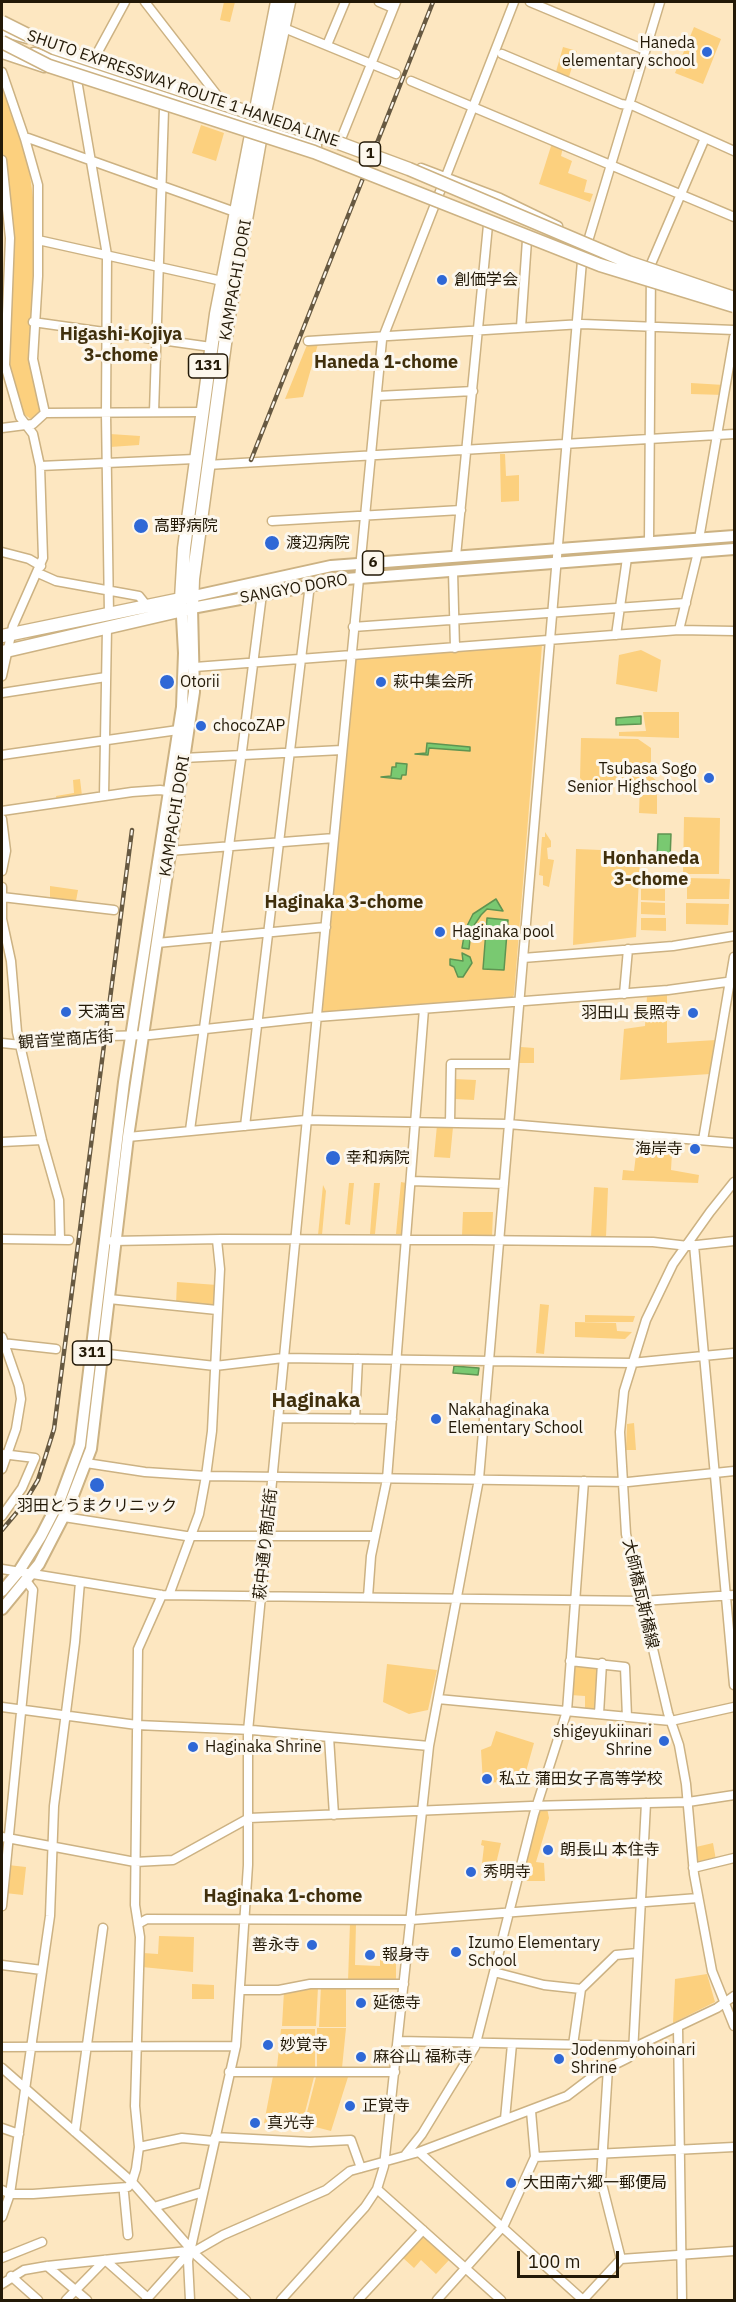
<!DOCTYPE html>
<html>
<head>
<meta charset="utf-8">
<style>
  body { margin:0 }
  #map { position:relative; width:736px; height:2302px; overflow:hidden; background:#fde7c1; font-family:"IBM Plex Sans",sans-serif }
  canvas { display:block }
  .frame { position:absolute; inset:0; border:3px solid #231907; pointer-events:none }
  .scale { position:absolute; left:517px; top:2251px; width:102px; height:27px; box-sizing:border-box; border:3px solid #231907; border-top:0; padding-left:8px; font-size:18px; line-height:21px; white-space:nowrap; color:#231907; -webkit-text-stroke:4px #fcf7ed; paint-order:stroke }
</style>
</head>
<body>
<div id="map">
<canvas width="736" height="2302"></canvas>
<div class="frame"></div>
<div class="scale">100 m</div>
</div>
<script>
const c = document.querySelector('canvas').getContext('2d');
c.lineJoin = 'round';
function paint(path, color) { c.fillStyle = color; c.fill(path, 'evenodd'); }
const shape = rows => new Path2D(rows.map(r => 'M' + r).join(''));
function strokePath(path, color, width, dash) { c.strokeStyle = color; c.lineWidth = width; c.lineCap = dash ? 'butt' : 'round'; c.setLineDash(dash || []); c.stroke(path); }
function write(font, color, halo, rows, align = 'center') {
  c.font = font + ' "IBM Plex Sans","Noto Sans JP",sans-serif'; c.lineWidth = 6; c.setLineDash([]); c.textBaseline = 'middle'; c.strokeStyle = halo; c.fillStyle = color; for (const [text, x, y, turn = 0] of rows) {
    c.save(); c.translate(x, y); c.rotate((+turn || 0) * Math.PI / 180); c.textAlign = isNaN(turn) ? turn : align; if (halo) c.strokeText(text, 0, 0); c.fillText(text, 0, 0); c.restore();
  }
}
const green = shape([
  [224,2,235,2,230,22,220,20],
  [694,27,721,39,703,84,675,73],
  [563,47,577,51,568,80,555,75],
  [2,83,28,160,36,220,30,353,40,411,38,415,31,419,22,413,8,365,13,236,9,181,2,149],
  [201,125,224,133,216,161,192,153],
  [552,143,563,147,561,156,572,161,568,173,587,180,584,192,593,194,590,202,539,184],
  [318,344,303,397,285,399,307,345],
  [691,383,724,385,724,395,691,394],
  [110,434,140,436,139,445,110,447],
  [500,454,505,454,506,476,519,475,519,501,501,502],
  [542,645,514,995,511,999,322,1012,354,660,356,657],
  [641,650,661,660,657,692,616,684,619,655],
  [643,712,679,712,679,738,619,736,619,732,646,731],
  [581,738,638,739,651,748,651,776,657,781,657,814,639,813,640,785,586,784,580,778],
  [80,779,82,796,57,801,56,796,74,793,73,780],
  [684,817,720,818,719,874,683,874],
  [545,832,551,841,551,847,547,848,548,859,554,860,549,887,543,885,543,876,539,875,542,837,545,837],
  [576,849,626,851,626,857,640,859,636,937,573,945],
  [641,875,665,876,665,886,641,886],
  [687,878,730,879,729,899,687,899],
  [50,886,78,890,76,901,50,898],
  [641,889,665,889,665,901,641,900],
  [641,902,665,903,665,915,641,914],
  [686,903,729,904,728,925,686,924],
  [641,918,666,918,666,931,641,930],
  [667,995,667,1043,716,1040,710,1074,620,1080,624,1029,645,1026,647,996],
  [521,1047,534,1048,534,1063,519,1063],
  [454,1079,476,1080,474,1100,455,1099],
  [437,1125,453,1127,450,1158,434,1157],
  [637,1146,672,1152,671,1170,699,1175,698,1183,622,1180,623,1170,634,1171],
  [401,1182,406,1183,401,1234,396,1234],
  [349,1183,354,1183,350,1225,345,1224],
  [374,1183,380,1183,375,1234,370,1234],
  [323,1185,326,1191,322,1235,318,1235],
  [594,1187,608,1188,606,1237,591,1237],
  [463,1212,493,1212,492,1237,462,1236],
  [177,1282,217,1285,216,1307,176,1304],
  [540,1304,549,1305,544,1354,536,1353],
  [585,1315,635,1316,633,1322,585,1322],
  [575,1322,616,1323,617,1331,632,1332,625,1339,575,1337],
  [634,1423,636,1450,626,1450,627,1424],
  [387,1664,437,1670,428,1710,409,1714,383,1702],
  [573,1664,599,1666,597,1710,585,1710,585,1696,570,1695],
  [496,1731,534,1743,525,1775,518,1781,483,1783,481,1750,491,1746],
  [547,1808,549,1818,536,1862,544,1863,545,1881,520,1881,539,1809],
  [482,1840,501,1843,494,1872,481,1872,484,1846,481,1845],
  [713,1843,716,1860,697,1864,696,1847],
  [8,1865,26,1867,23,1895,5,1893],
  [350,1923,356,1923,355,1965,380,1966,380,1960,396,1960,396,1981,348,1981],
  [159,1936,194,1937,193,1972,142,1967,143,1953,158,1954],
  [707,1974,715,2002,673,2023,675,1979],
  [192,1984,214,1985,214,1999,192,1999],
  [321,1986,346,1987,346,2027,319,2027],
  [318,1987,316,2026,282,2026,284,1991],
  [317,2028,346,2028,342,2068,317,2067],
  [281,2029,315,2029,315,2068,277,2067],
  [273,2076,314,2077,301,2128,264,2123],
  [316,2077,348,2077,331,2131,304,2124],
  [424,2233,451,2258,436,2274,421,2260,414,2268,402,2257]
]);
const water = shape([
  [641,716,641,724,616,725,616,718,641,716],
  [427,743,470,747,470,751,429,748,428,755,415,754,426,753,427,743],
  [396,763,407,764,406,775,402,775,401,779,381,777,391,776,392,767,396,767,396,763],
  [658,834,671,834,670,860,657,860,658,834],
  [496,899,503,911,487,909,481,915,471,930,469,949,462,948,465,930,473,914,496,899],
  [487,918,508,920,504,970,483,969,487,918],
  [462,953,470,957,472,963,463,977,458,977,454,967,450,965,450,959,463,961,462,953],
  [454,1366,479,1368,478,1375,453,1373,454,1366]
]);
const minor = shape([
  [145,2,220,99],
  [379,2,393,8],
  [530,2,645,50],
  [284,28,396,74],
  [2,32,27,39],
  [327,45,345,2],
  [2,54,44,68],
  [502,54,621,104,634,106,734,151],
  [94,59,125,2],
  [2,72,25,139,28,138,235,212],
  [77,80,107,255,106,414,109,615],
  [411,81,734,217],
  [341,139,396,2],
  [2,160,10,238,5,365,20,417,33,434,40,466,43,558,13,626,2,676],
  [421,168,500,198,558,226],
  [38,240,222,281],
  [33,322,211,347],
  [521,327,527,240],
  [308,341,582,324,734,330],
  [378,396,473,391],
  [154,412,164,109],
  [45,413,202,412],
  [2,428,33,424,45,413,33,359,38,276,38,185,25,139],
  [207,465,734,434],
  [40,466,195,459],
  [272,521,461,510],
  [699,539,734,337],
  [649,542,651,264,705,138],
  [2,552,29,559,41,566],
  [456,556,488,225],
  [453,571,455,648],
  [38,573,56,581,139,596,147,606],
  [353,627,686,603],
  [679,630,698,552],
  [616,635,627,558],
  [195,667,679,630,734,631],
  [2,693,106,677],
  [2,755,178,730],
  [183,758,342,750],
  [104,796,107,628],
  [2,811,132,792,160,790,173,792],
  [2,819,6,851,2,871],
  [169,851,334,838],
  [2,887,2,919,11,961,17,1032,42,1140,59,1200,60,1240],
  [2,897,114,910],
  [157,943,326,927],
  [523,958,673,946,734,936],
  [624,994,628,949],
  [2,1043,21,1045,66,1037,150,1035,317,1017,668,990,734,981],
  [450,1123,451,1064,513,1064],
  [245,1126,310,584],
  [190,1130,242,751,261,602,259,594],
  [128,1137,306,1120,508,1124,734,1143],
  [703,1140,734,957],
  [2,1142,42,1140],
  [411,1181,504,1184],
  [734,1182,710,1212,673,1264,646,1320,624,1391,620,1432,626,1534,668,1713,679,1745,686,1784,694,1874,712,1971,734,2026],
  [2,1239,69,1240],
  [112,1241,221,1239,471,1240,653,1242,688,1246,734,1241],
  [694,1245,734,1685],
  [109,1299,217,1310],
  [2,1337,19,1386,21,1399,16,1429,2,1469],
  [2,1343,56,1349],
  [99,1353,215,1366,283,1358,631,1363,734,1353],
  [278,1418,392,1419],
  [355,1419,358,1359],
  [86,1463,145,1472,206,1476,436,1479,628,1482,734,1471],
  [2,1516,22,1488,35,1458,2,1454],
  [64,1517,186,1536,375,1536],
  [2,1569,162,1595,642,1601,734,1595],
  [169,1595,199,1514,206,1476,212,1431,220,1269,217,1240],
  [368,1597,371,1556,387,1479,424,1009],
  [570,1661,625,1667,627,1717],
  [438,1699,671,1721,734,1707],
  [2,1707,137,1725,252,1730,429,1746],
  [599,1714,602,1663],
  [329,1737,334,1815],
  [2,1837,135,1862,173,1860,249,1818,531,1806,688,1802,734,1795],
  [693,1868,734,1858],
  [2,1906,33,1590,27,1582],
  [138,1924,147,1919,411,1920,698,1898],
  [2,1965,42,1970],
  [494,1972,544,1985,581,1989,616,1955,637,1953],
  [240,1990,279,1990,310,1984,404,1984],
  [678,2027,682,2300],
  [398,2041,637,2046,717,2008,734,1996],
  [573,2045,581,1989],
  [2,2047,236,2046],
  [2,2068,132,2182,197,2256,246,2300],
  [608,2068,601,2180,621,2259],
  [229,2072,395,2072],
  [505,2119,512,2044],
  [2,2128,19,2134],
  [75,2132,103,1928],
  [215,2137,310,2142,351,2140,361,2168],
  [139,2147,182,2138,214,2141],
  [419,2152,583,2300],
  [406,2154,422,2134,475,2047,534,1814,567,1711,584,1481],
  [535,2157,734,2147],
  [377,2189,501,2300],
  [2,2190,10,2194,33,2194,128,2187,132,2182,136,2169,139,2147,135,2106,140,1937,135,1905,138,1649,162,1595],
  [124,2193,128,2235],
  [154,2207,203,2192],
  [2,2217,10,2194,50,1916,54,1806,75,1642,80,1582],
  [2,2258,42,2242],
  [47,2266,87,2300],
  [11,2276,38,2300],
  [2,2284,24,2270,47,2266,197,2250,223,2235,326,2190,350,2171,419,2152,567,2096,596,2074,628,2058,633,2053,646,1803],
  [66,2300,105,2260,148,2298],
  [146,2300,189,2252],
  [190,2300,188,2261,236,2046,248,1865,248,1731,382,340,514,2],
  [281,2300,365,2207,377,2189,384,2166,429,1746,479,1479,582,261,660,2],
  [358,2300,423,2230],
  [437,2300,504,2225,535,2157,531,2111],
  [583,2300,621,2259,734,2251]
]);
const major = shape([
  [2,1591,19,1571,41,1536,60,1499,80,1445,124,1082,182,707,184,653,181,599,331,566,734,536],
  [2,1609,39,1564,69,1506,91,1449,128,1137,194,692,192,608,346,579,734,549]
]);
const highway = shape([
  [34,54,315,146],
  [2,636,181,599,184,548,216,314,277,2],
  [2,652,192,608,193,579,228,322,265,112,289,2]
]);
const rail = shape([
  [251,460,433,2],
  [2,1530,23,1505,38,1480,54,1429,132,830]
]);
const highwayBridge = shape([
  [2,22,54,48,320,136,409,169,628,262,734,298],
  [2,42,49,66,314,152,600,265,734,306]
]);
const markers = [
  [707,52,6,"#2f68d6"],
  [442,280,6,"#2f68d6"],
  [141,526,8,"#2f68d6"],
  [272,543,8,"#2f68d6"],
  [167,682,8,"#2f68d6"],
  [381,682,6,"#2f68d6"],
  [201,726,6,"#2f68d6"],
  [709,778,6,"#2f68d6"],
  [440,932,6,"#2f68d6"],
  [66,1012,6,"#2f68d6"],
  [693,1013,6,"#2f68d6"],
  [695,1149,6,"#2f68d6"],
  [333,1158,8,"#2f68d6"],
  [436,1419,6,"#2f68d6"],
  [97,1485,8,"#2f68d6"],
  [664,1741,6,"#2f68d6"],
  [193,1747,6,"#2f68d6"],
  [487,1779,6,"#2f68d6"],
  [548,1850,6,"#2f68d6"],
  [471,1872,6,"#2f68d6"],
  [312,1945,6,"#2f68d6"],
  [456,1952,6,"#2f68d6"],
  [370,1955,6,"#2f68d6"],
  [361,2003,6,"#2f68d6"],
  [268,2045,6,"#2f68d6"],
  [361,2057,6,"#2f68d6"],
  [559,2059,6,"#2f68d6"],
  [350,2106,6,"#2f68d6"],
  [255,2123,6,"#2f68d6"],
  [511,2183,6,"#2f68d6"]
];
const shields = [
  [370,154,21],
  [208,366,39],
  [373,563,21],
  [92,1353,39]
];
const shieldNames = [
  ["1",370,154],
  ["131",208,366],
  ["6",373,563],
  ["311",92,1353]
];
const poiNames = [
  ["Haneda",695,43,"right"],
  ["elementary school",695,61,"right"],
  ["創価学会",454,280],
  ["高野病院",154,526],
  ["渡辺病院",286,543],
  ["Otorii",180,682],
  ["萩中集会所",393,682],
  ["chocoZAP",213,726],
  ["Tsubasa Sogo",697,769,"right"],
  ["Senior Highschool",697,787,"right"],
  ["Haginaka pool",452,932],
  ["天満宮",78,1012],
  ["羽田山 長照寺",681,1013,"right"],
  ["海岸寺",683,1149,"right"],
  ["幸和病院",346,1158],
  ["Nakahaginaka",448,1410],
  ["Elementary School",448,1428],
  ["羽田とうまクリニック",97,1506,"center"],
  ["shigeyukiinari",652,1732,"right"],
  ["Shrine",652,1750,"right"],
  ["Haginaka Shrine",205,1747],
  ["私立 蒲田女子高等学校",499,1779],
  ["朗長山 本住寺",560,1850],
  ["秀明寺",483,1872],
  ["Izumo Elementary",468,1943],
  ["School",468,1961],
  ["善永寺",300,1945,"right"],
  ["報身寺",382,1955],
  ["延徳寺",373,2003],
  ["妙覚寺",280,2045],
  ["Jodenmyohoinari",571,2050],
  ["Shrine",571,2068],
  ["麻谷山 福称寺",373,2057],
  ["正覚寺",362,2106],
  ["真光寺",267,2123],
  ["大田南六郷一郵便局",523,2183]
];
const streetNames = [
  ["SHUTO EXPRESSWAY ROUTE 1 HANEDA LINE",183,89,19],
  ["KAMPACHI DORI",236,280,-80],
  ["SANGYO DORO",294,589,-10],
  ["KAMPACHI DORI",175,816,-81],
  ["観音堂商店街",66,1040,-4],
  ["萩中通り商店街",266,1544,-84],
  ["大師橋瓦斯橋線",640,1594,77]
];
const neighbourhoodNames = [
  ["Higashi-Kojiya",121,335],
  ["3-chome",121,356],
  ["Haneda 1-chome",386,363],
  ["Honhaneda",651,859],
  ["3-chome",651,880],
  ["Haginaka 3-chome",344,903],
  ["Haginaka 1-chome",283,1897]
];
const quarterNames = [
  ["Haginaka",316,1401]
];
paint(green, '#fcd07e');
paint(water, '#79c971');
strokePath(water, '#5f9451', 1.5);
strokePath(minor, '#ccb283', 11);
strokePath(major, '#ccb283', 14);
strokePath(highway, '#ccb283', 15);
strokePath(minor, '#fff', 8);
strokePath(major, '#fff', 10);
strokePath(highway, '#fff', 12);
strokePath(rail, '#675941', 4.5);
strokePath(rail, '#fcf7ed', 2, [7]);
strokePath(highwayBridge, '#ccb283', 15, []);
strokePath(highwayBridge, '#fff', 12);
for (const [x, y, r, color] of markers) { const dot = new Path2D(); dot.arc(x, y, r, 0, 2 * Math.PI); c.fillStyle = color; c.fill(dot); strokePath(dot, '#fcf7ed', 2); }
for (const [x, y, w] of shields) { const box = new Path2D(); box.roundRect(x - w / 2, y - 12, w, 24, 4.5); c.fillStyle = '#fcf7ed'; c.fill(box); strokePath(box, '#231907', 1.5); }
write('bold 15px', '#231907', null, shieldNames);
write('16px', '#231907', '#fcf7ed', poiNames, 'left');
write('16px', '#231907', '#fcf7ed', streetNames);
write('bold 18px', '#402f0c', '#fcf7ed', neighbourhoodNames);
write('bold 20px', '#402f0c', '#fcf7ed', quarterNames);
</script>
</body>
</html>
